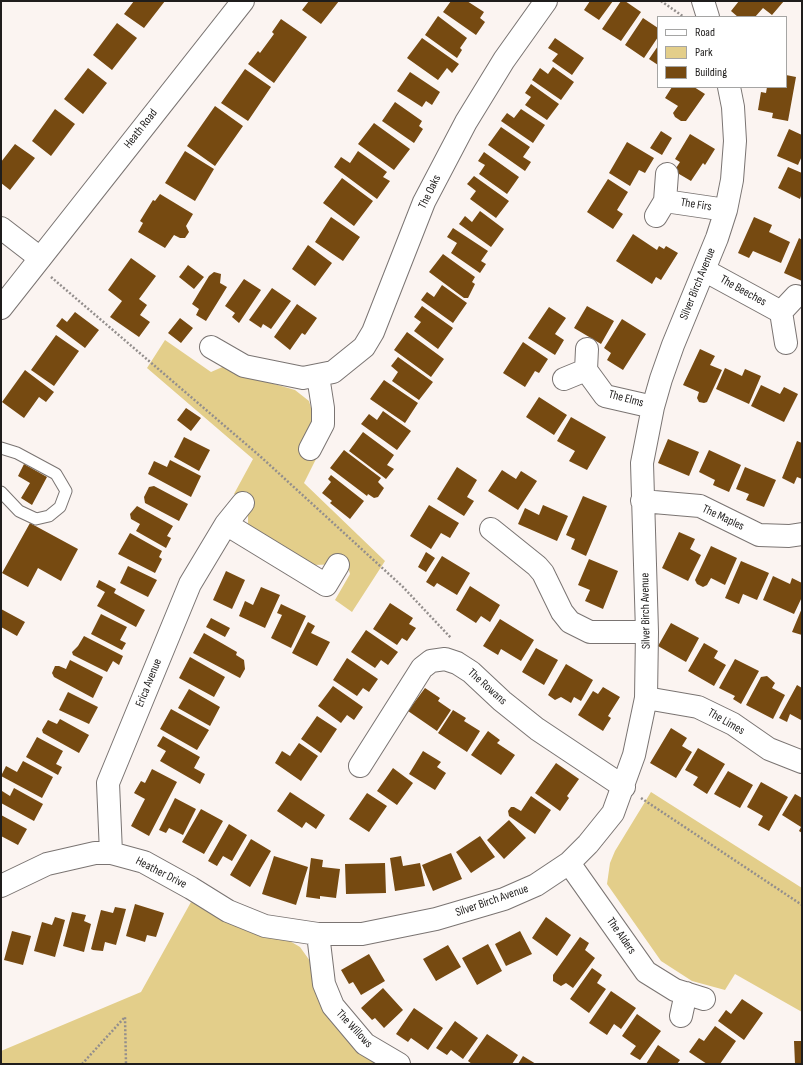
<!DOCTYPE html>
<html>
<head>
<meta charset="utf-8">
<style>
  body { margin:0 }
  #map { position:relative; width:803px; height:1065px; overflow:hidden; background:#fbf4f1; font-family:"Sofia Sans Condensed",sans-serif }
  canvas { display:block }
  .frame { position:absolute; inset:0; border:2px solid #1f1d1c; pointer-events:none }
  .legend { position:absolute; left:657px; top:16px; width:130px; height:72px; box-sizing:border-box; background:#fff; border:1px solid #a5a5a4; margin:0; padding:5px 7px; list-style:none; font-size:12px; color:#1f1d1c }
  .legend li { display:flex; align-items:center; gap:8px; height:20px }
  .legend b { width:20px; border:1px solid #a5a5a4 }
</style>
</head>
<body>
<div id="map">
<canvas width="803" height="1065"></canvas>
<div class="frame"></div>
<ul class="legend">
<li><b style="height:5px;background:#fff"></b>Road</li>
<li><b style="height:11px;background:#e3ce8a"></b>Park</li>
<li><b style="height:11px;background:#764a11"></b>Building</li>
</ul>
</div>
<script>
const c = document.querySelector('canvas').getContext('2d');
c.lineJoin = 'round';
function paint(path, color) { c.fillStyle = color; c.fill(path, 'evenodd'); }
const shape = rows => new Path2D(rows.map(r => 'M' + r).join(''));
function strokePath(path, color, width, dash) { c.strokeStyle = color; c.lineWidth = width; c.lineCap = dash ? 'butt' : 'round'; c.setLineDash(dash || []); c.stroke(path); }
function write(font, color, halo, rows, align = 'center') {
  c.font = font + ' "Sofia Sans Condensed",sans-serif'; c.lineWidth = 4; c.setLineDash([]); c.textBaseline = 'middle'; c.strokeStyle = halo; c.fillStyle = color; for (const [text, x, y, turn = 0] of rows) {
    c.save(); c.translate(x, y); c.rotate((+turn || 0) * Math.PI / 180); c.textAlign = isNaN(turn) ? turn : align; if (halo) c.strokeText(text, 0, 0); c.fillText(text, 0, 0); c.restore();
  }
}
const green = shape([
  [165,340,211,372,227,365,257,379,295,390,309,401,314,418,301,443,317,457,304,483,385,561,352,612,335,600,350,574,347,564,312,565,248,524,248,513,252,507,234,494,253,459,147,368],
  [651,792,802,888,802,1012,735,974,725,990,692,981,661,961,607,884,610,863,615,851],
  [191,902,257,934,288,940,300,947,310,961,327,1017,362,1055,382,1064,1,1064,1,1051,141,992]
]);
const building = shape([
  [134,1,165,1,144,28,124,14],
  [309,1,339,1,321,24,302,10],
  [451,1,467,1,484,12,480,18,485,22,476,35,443,12],
  [590,1,613,1,599,20,584,10],
  [621,1,625,1,641,12,621,41,602,29],
  [739,1,784,1,772,15,763,8,755,17,738,17,731,11],
  [438,16,467,38,460,48,462,50,457,58,425,35],
  [643,18,658,28,658,37,644,58,625,45],
  [281,19,307,37,274,83,248,64,258,51,260,53,274,34,272,32],
  [117,23,137,38,112,70,93,55],
  [422,38,459,64,452,73,447,68,438,80,407,58],
  [555,38,584,58,572,75,552,61,558,54,548,48],
  [658,46,658,65,649,59],
  [553,67,574,82,561,100,532,80,540,68,548,74],
  [88,68,107,83,83,114,64,99],
  [245,69,271,87,248,121,221,103],
  [410,72,440,92,432,105,426,101,422,107,397,91],
  [786,75,796,77,788,121,772,118,773,113,758,110,761,92,766,93,767,87,786,87],
  [531,84,559,104,547,120,525,105,531,97,525,93],
  [672,87,694,87,705,94,686,121,681,121,675,117,673,113,678,106,665,98],
  [395,102,422,121,419,126,423,129,414,143,382,121],
  [215,106,243,126,215,166,187,146],
  [55,109,75,124,51,156,32,141],
  [521,109,545,125,533,143,501,121,507,113,514,118],
  [374,123,410,149,394,170,358,144],
  [501,127,530,147,523,157,531,162,525,171,488,145],
  [789,129,802,135,802,156,798,165,777,156],
  [661,131,672,138,662,155,650,148],
  [690,134,715,149,705,165,703,163,691,181,674,171,680,162,675,159],
  [627,142,654,158,645,173,639,170,630,186,609,173],
  [15,144,35,158,10,190,1,183,1,162],
  [185,151,214,169,195,201,165,183],
  [358,151,387,172,383,177,390,181,377,199,334,167,341,157,350,163],
  [484,152,519,177,507,194,479,174,485,165,478,161],
  [788,167,802,173,802,193,800,199,778,188],
  [474,176,509,201,496,218,470,199,476,191,467,184],
  [342,178,373,201,354,226,323,203],
  [608,179,628,192,617,210,623,214,613,229,587,212],
  [160,194,193,214,186,226,189,232,185,238,180,238,174,235,165,248,138,232,143,223,140,221,153,200,155,201],
  [480,211,504,229,491,247,459,224,465,216,472,222],
  [331,217,360,237,343,261,315,242],
  [754,217,772,225,769,232,790,242,781,263,753,251,749,258,738,253],
  [453,228,488,251,481,261,486,264,480,273,451,253,457,243,447,237],
  [633,234,657,250,659,246,664,249,666,246,678,253,661,280,656,277,652,284,616,261],
  [799,238,802,240,802,281,784,273],
  [308,245,332,263,315,286,292,269],
  [443,254,475,277,472,282,475,284,468,298,464,298,429,272],
  [131,258,156,276,139,299,147,305,140,315,150,322,139,337,110,317,122,301,108,290],
  [188,265,204,277,194,289,179,277],
  [214,272,221,274,220,283,227,287,206,321,196,315,199,309,192,304,209,276],
  [244,279,261,290,239,323,232,317,235,313,225,306],
  [442,285,467,303,453,323,421,300,427,292,434,297],
  [272,288,291,301,271,329,263,324,261,328,249,320],
  [297,304,317,318,305,335,302,333,290,350,274,337],
  [422,306,453,328,438,349,414,331,421,322,414,317],
  [587,306,614,321,601,344,574,328],
  [549,307,566,318,555,334,564,340,555,355,528,338],
  [75,312,99,330,85,348,56,326,62,318,67,322],
  [180,318,193,328,181,343,168,333],
  [622,319,646,334,623,370,607,360,611,353,604,348],
  [407,332,444,359,431,377,394,350],
  [56,335,79,351,54,386,31,370],
  [523,342,548,359,539,373,535,371,525,387,503,373],
  [700,349,715,356,710,365,722,370,707,402,704,403,699,402,697,398,699,392,683,385],
  [398,357,433,382,419,400,392,381,398,372,391,366],
  [725,368,742,376,745,369,761,376,749,404,716,389],
  [25,370,54,392,46,402,39,397,24,418,2,402],
  [384,380,418,403,405,423,370,399],
  [761,385,780,394,784,387,798,394,784,422,751,406],
  [539,397,567,415,554,435,526,417],
  [186,408,201,418,191,431,177,420],
  [383,411,411,431,397,450,361,424,369,414,377,420],
  [571,417,606,437,587,470,569,461,575,451,557,441],
  [363,432,394,455,387,465,394,469,386,479,349,451],
  [184,437,210,450,199,471,174,457],
  [668,439,699,452,689,476,658,463],
  [797,441,802,443,802,479,797,477,794,484,782,478],
  [344,450,381,478,378,482,384,488,378,497,374,498,368,494,367,496,330,468],
  [709,450,741,465,729,492,713,485,715,480,699,472],
  [170,460,201,476,191,497,148,474,154,461,167,467],
  [24,464,47,477,32,505,21,498,30,483,18,476],
  [457,467,477,480,467,497,474,501,464,516,437,499],
  [745,467,776,480,764,507,746,500,749,494,736,489],
  [502,470,516,479,521,471,537,481,518,510,488,491],
  [331,475,364,501,350,519,330,503,332,501,322,493,331,482,328,479],
  [154,486,188,504,179,521,145,503,144,497,149,487],
  [583,496,607,506,586,556,571,549,575,539,566,535],
  [429,505,459,523,450,538,441,533,431,549,410,536],
  [543,505,568,516,557,541,518,524,525,508,539,515],
  [137,506,173,526,167,536,171,538,166,548,136,531,140,524,131,519,130,514],
  [30,523,78,549,61,581,38,568,28,587,2,573],
  [679,532,695,539,690,549,701,555,688,581,662,568],
  [130,533,162,551,159,557,162,559,155,573,118,554],
  [711,546,737,558,725,585,711,578,707,585,703,587,697,584,695,580],
  [426,552,435,558,426,572,418,567],
  [442,556,470,573,457,595,437,583,434,587,426,582],
  [589,559,618,571,603,609,585,601,590,590,578,585],
  [741,561,769,573,757,600,743,594,739,604,725,598],
  [128,566,157,580,148,597,120,583],
  [226,571,245,580,232,609,213,600],
  [773,576,790,584,792,578,802,583,802,597,794,614,763,600],
  [99,580,116,589,114,593,145,610,136,627,97,606,105,592,96,587],
  [470,586,500,605,490,622,481,616,476,623,456,610],
  [261,587,280,595,265,628,239,616,245,601,253,605],
  [390,603,413,618,409,624,416,628,407,641,402,638,397,645,373,629],
  [281,604,306,616,291,648,271,638,282,615,277,613],
  [802,608,802,635,792,632],
  [1,609,25,622,17,636,1,627],
  [101,614,127,627,120,640,126,643,122,650,91,634],
  [211,618,230,628,225,637,206,627],
  [500,619,534,640,521,661,501,649,498,655,483,646],
  [308,622,315,626,311,633,330,642,317,666,292,653],
  [671,623,699,638,686,662,658,646],
  [366,630,398,652,388,665,381,660,375,668,351,652],
  [204,633,237,652,236,655,244,660,245,669,240,678,193,653],
  [84,636,123,656,119,665,113,661,107,672,73,655,72,652,78,646],
  [704,643,718,651,714,658,726,665,714,686,688,671],
  [536,648,558,660,544,685,522,672],
  [190,657,225,677,214,697,179,678],
  [347,658,378,679,369,692,363,688,357,696,333,680],
  [735,659,759,671,741,704,733,699,735,696,719,688],
  [70,660,103,677,93,698,54,677,52,673,55,666,59,666,66,669],
  [566,664,593,680,581,701,574,697,571,703,561,697,555,700,548,695],
  [767,676,775,683,772,688,785,695,773,719,746,705,761,677],
  [797,685,802,688,802,719,801,720,790,714,787,722,779,718],
  [333,686,363,707,354,720,347,715,341,723,318,706],
  [603,687,620,697,608,716,611,718,603,731,578,715,593,691,598,694],
  [425,688,440,698,438,701,451,710,437,731,408,711],
  [189,689,220,707,210,726,178,708],
  [68,692,98,707,89,724,59,710],
  [171,709,209,730,197,750,160,729],
  [453,710,466,718,464,721,480,731,467,752,438,733],
  [317,716,337,729,321,753,301,739],
  [60,719,89,735,79,753,43,733,42,730,48,720,57,724],
  [671,728,687,738,682,746,692,752,676,778,650,763],
  [488,731,500,740,497,743,515,755,501,775,471,755],
  [163,736,200,757,194,768,205,774,200,784,160,761,166,751,157,746],
  [37,737,63,751,56,764,62,767,58,775,26,757],
  [299,743,318,756,301,781,275,763,282,751,290,756],
  [698,748,725,764,707,794,693,785,698,777,685,770],
  [423,751,441,762,437,767,446,773,435,790,409,774],
  [23,761,53,777,42,798,1,776,6,766,17,772],
  [556,763,579,779,567,796,569,798,560,811,535,793],
  [393,768,413,783,397,805,377,791],
  [152,769,177,782,149,836,131,826,145,799,134,793,141,781,145,783],
  [728,771,753,785,740,808,714,794],
  [761,782,788,797,769,831,758,825,763,816,747,807],
  [14,788,43,804,34,821,1,803,2,791,10,796],
  [290,792,325,815,316,829,306,822,302,828,277,811],
  [367,793,387,806,369,832,349,819],
  [795,794,802,798,802,833,799,831,801,827,782,815],
  [531,796,551,810,535,834,509,816,508,811,511,807,514,807,521,811],
  [175,798,196,809,183,835,169,828,166,833,159,830],
  [201,809,223,821,204,854,182,842],
  [1,815,27,829,18,845,1,836],
  [509,820,526,838,504,859,487,840],
  [229,824,247,835,232,861,223,856,217,866,208,861],
  [480,836,495,857,471,873,456,852],
  [251,839,271,851,250,887,230,875],
  [451,853,462,879,433,891,422,865],
  [274,856,308,867,296,905,262,894],
  [401,856,403,866,420,863,425,886,395,891,390,858],
  [311,858,323,860,322,867,340,869,336,898,320,896,320,899,306,897],
  [385,863,386,893,346,894,345,864],
  [135,904,164,913,156,937,147,935,145,942,126,936],
  [115,907,126,909,116,945,105,942,103,951,93,950,91,949,101,910,113,913],
  [72,912,86,915,84,921,91,924,84,952,63,946],
  [55,917,65,920,55,957,34,951,42,922,52,925],
  [546,917,571,935,557,956,532,938],
  [12,931,31,936,23,965,4,960],
  [520,931,532,954,506,966,495,944],
  [580,937,589,943,585,950,595,958,573,988,566,983,561,986,553,981,553,975],
  [488,944,502,971,477,985,462,958],
  [448,945,461,967,436,981,423,959],
  [369,954,385,981,361,995,353,982,349,984,341,970],
  [592,968,602,975,597,983,606,989,589,1013,570,999],
  [383,988,403,1010,384,1028,375,1018,372,1020,361,1008],
  [611,991,636,1008,621,1029,614,1024,607,1035,589,1023],
  [742,999,763,1013,744,1040,718,1021,726,1010,731,1014],
  [414,1008,443,1028,428,1050,411,1038,408,1042,396,1034],
  [637,1014,661,1031,640,1060,630,1054,636,1046,622,1036],
  [455,1021,478,1038,463,1059,451,1050,447,1055,436,1048],
  [715,1026,736,1041,720,1064,707,1064,689,1052,699,1038,704,1041],
  [487,1034,518,1055,512,1064,472,1064,468,1061],
  [794,1041,802,1041,802,1064,795,1064],
  [658,1045,680,1060,677,1064,646,1064],
  [523,1056,536,1064,518,1064]
]);
const path = shape([
  [661,1,684,17],
  [51,277,261,457,402,586,451,638],
  [641,798,802,905],
  [82,1064,125,1017,126,1064]
]);
const lane = shape([
  [1,448,17,453,56,474,66,491,60,507,49,516,36,519,19,511,1,492]
]);
const street = shape([
  [703,1,708,17],
  [665,201,726,210],
  [656,216,665,201,667,174],
  [1,228,40,258],
  [704,270,781,312],
  [786,343,781,312,796,296],
  [211,347,244,366,303,378,333,372,364,347,373,332,424,202,466,122,504,60,546,1],
  [586,370,605,396,653,407],
  [564,379,586,370,587,349],
  [310,449,323,424,323,408,318,376],
  [642,501,700,506,759,535,789,536,802,534],
  [226,524,326,585,338,565],
  [491,529,537,566,543,573,562,612,570,622,590,632,647,632],
  [646,698,698,707,733,724,769,749,802,762],
  [360,766,422,668,431,661,445,659,457,663,471,672,502,701,537,729,624,787],
  [111,853,108,783,190,584,226,524,243,503],
  [569,863,646,972,675,990,704,999],
  [1,886,47,864,95,853,111,853,144,862,191,888,228,911,265,926,318,934,362,934,436,919,504,899,536,885,569,863,588,844,613,813,634,755,646,698,647,632,642,463,653,407,661,379,673,345,717,238,726,210,732,180,735,141,733,107,729,87],
  [318,934,324,984,333,1006,365,1044,399,1064],
  [681,1016,686,993]
]);
const secondary = shape([
  [1,308,243,1]
]);
const streetNames = [
  ["Heath Road",141,129,-52],
  ["The Oaks",430,192,-64],
  ["The Firs",696,205,9],
  ["Silver Birch Avenue",698,284,-68],
  ["The Beeches",743,291,29],
  ["The Elms",626,399,15],
  ["The Maples",723,518,25],
  ["Silver Birch Avenue",646,611,-91],
  ["Erica Avenue",149,683,-68],
  ["The Rowans",487,687,42],
  ["The Limes",726,722,30],
  ["Heather Drive",161,873,27],
  ["Silver Birch Avenue",492,901,-19],
  ["The Alders",621,936,55],
  ["The Willows",354,1029,47]
];
paint(green, '#e3ce8a');
paint(building, '#764a11');
strokePath(lane, '#7a7472', 13);
strokePath(street, '#7a7472', 24);
strokePath(secondary, '#7a7472', 24);
strokePath(path, '#938e8c', 2.5, [2, 2]);
strokePath(lane, '#fff', 11);
strokePath(street, '#fff', 22);
strokePath(secondary, '#fff', 22);
write('12px', '#1f1d1c', '#fff', streetNames);
</script>
</body>
</html>
